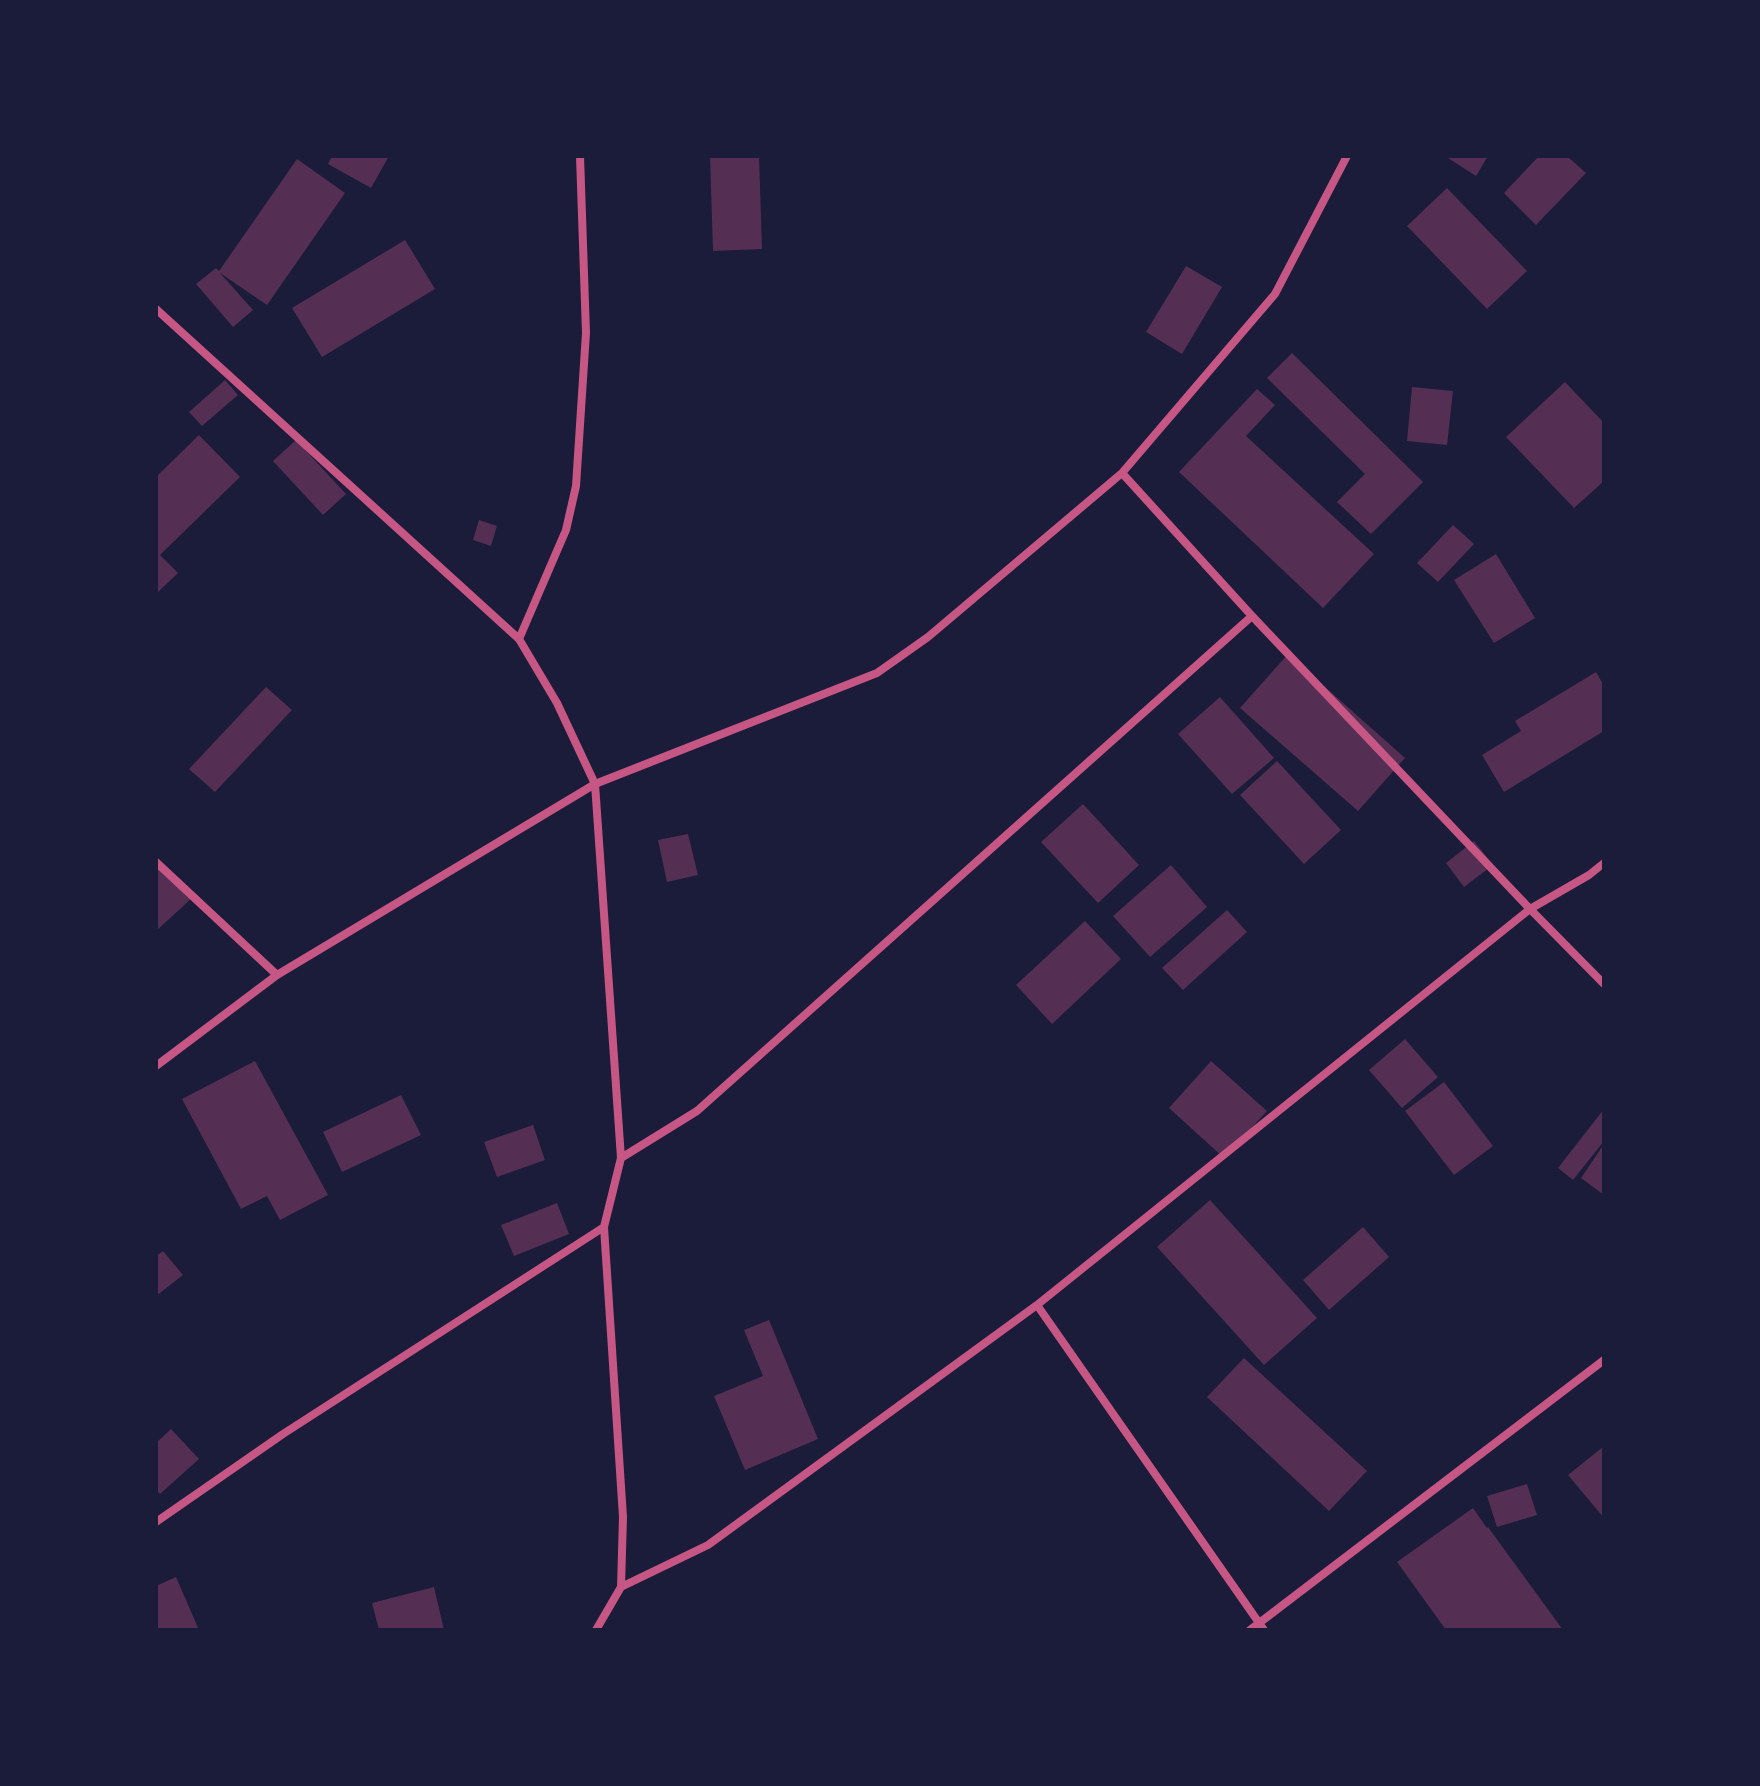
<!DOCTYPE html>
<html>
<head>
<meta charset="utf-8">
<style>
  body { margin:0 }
  #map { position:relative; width:1760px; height:1786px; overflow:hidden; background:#1b1b3a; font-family:Cabin,sans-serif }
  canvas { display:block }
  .frame { position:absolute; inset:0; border:158px solid #1b1b3a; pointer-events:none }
</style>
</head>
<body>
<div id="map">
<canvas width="1760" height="1786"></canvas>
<div class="frame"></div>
</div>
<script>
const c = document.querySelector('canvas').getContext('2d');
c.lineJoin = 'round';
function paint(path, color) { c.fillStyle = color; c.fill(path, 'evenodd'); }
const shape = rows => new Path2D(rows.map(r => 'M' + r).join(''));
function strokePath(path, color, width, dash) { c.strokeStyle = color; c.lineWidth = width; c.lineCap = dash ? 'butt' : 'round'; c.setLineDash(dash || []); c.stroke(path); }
const building = shape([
  [332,156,389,156,371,188,328,164],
  [710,156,759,156,762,249,713,251],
  [1445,156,1488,156,1476,176],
  [1539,156,1567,156,1586,173,1536,225,1504,193],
  [297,159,345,193,267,305,220,273,253,310,233,327,196,284,216,268,219,271],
  [1447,188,1527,271,1487,309,1407,226],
  [405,240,435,289,322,357,292,308],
  [1186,266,1222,287,1182,354,1146,332],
  [1292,353,1423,482,1371,534,1337,502,1365,474,1267,378],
  [225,380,238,395,202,426,189,412],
  [1565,382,1604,423,1604,481,1574,508,1506,437],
  [1412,387,1453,391,1447,445,1407,441],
  [1257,389,1275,405,1246,436,1374,554,1323,608,1179,472],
  [199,435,240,477,160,555,178,573,156,594,156,477],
  [296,440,346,494,323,515,273,461],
  [479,520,497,526,491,546,473,540],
  [1453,525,1474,544,1438,582,1417,563],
  [1496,554,1535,618,1494,643,1454,580],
  [1288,654,1405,758,1358,811,1240,708],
  [1596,672,1604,686,1604,731,1504,792,1482,755,1521,731,1515,721],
  [266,687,292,710,215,792,189,769],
  [1220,697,1274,758,1232,794,1178,734],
  [1277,761,1341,830,1304,864,1240,795],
  [1083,804,1139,865,1098,903,1041,842],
  [688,834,698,875,667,882,658,840],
  [1474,841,1493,865,1464,887,1446,863],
  [156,859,192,898,156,931],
  [1171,865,1207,907,1150,957,1113,916],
  [1227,910,1247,932,1183,990,1162,968],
  [1085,921,1121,959,1052,1024,1016,985],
  [1405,1039,1438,1077,1402,1108,1369,1070],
  [255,1061,328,1195,280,1220,267,1196,241,1209,182,1099],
  [1211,1061,1267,1111,1224,1158,1169,1108],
  [1444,1082,1493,1146,1454,1175,1405,1111],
  [401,1095,421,1135,342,1172,323,1132],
  [1604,1109,1604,1141,1573,1180,1558,1168],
  [533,1125,545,1160,497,1177,484,1142],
  [1604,1144,1604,1195,1581,1178],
  [1210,1200,1317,1318,1264,1365,1157,1247],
  [557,1203,569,1234,514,1256,501,1225],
  [1363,1227,1389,1257,1329,1310,1303,1280],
  [163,1251,183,1275,156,1296,156,1256],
  [769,1320,818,1439,745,1470,714,1396,763,1376,744,1330],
  [1244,1358,1367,1471,1329,1511,1207,1397],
  [171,1429,199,1459,160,1494,156,1490,156,1443],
  [1604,1446,1604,1518,1568,1475],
  [1527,1484,1537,1515,1497,1527,1487,1496],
  [1473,1508,1487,1528,1488,1527,1563,1630,1446,1630,1397,1562],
  [176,1577,199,1630,156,1630,156,1586],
  [434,1587,444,1630,379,1630,372,1603]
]);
const minor = shape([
  [156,309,519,639,557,703,595,784,621,1158,604,1227,623,1517,621,1587,596,1630],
  [1122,473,1252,616,1530,909,1604,984],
  [519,639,566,530,576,486,586,333,580,156],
  [156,862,277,975],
  [156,1066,277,975,595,784,877,673,928,637,1122,473,1275,294,1347,156],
  [621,1158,697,1111,1252,616],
  [1037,1305,1264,1630],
  [156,1522,283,1434,604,1227],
  [621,1587,708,1545,1037,1305,1530,909,1589,875,1604,863],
  [1250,1630,1604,1360]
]);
paint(building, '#542f53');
strokePath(minor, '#c65784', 8);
</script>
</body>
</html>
